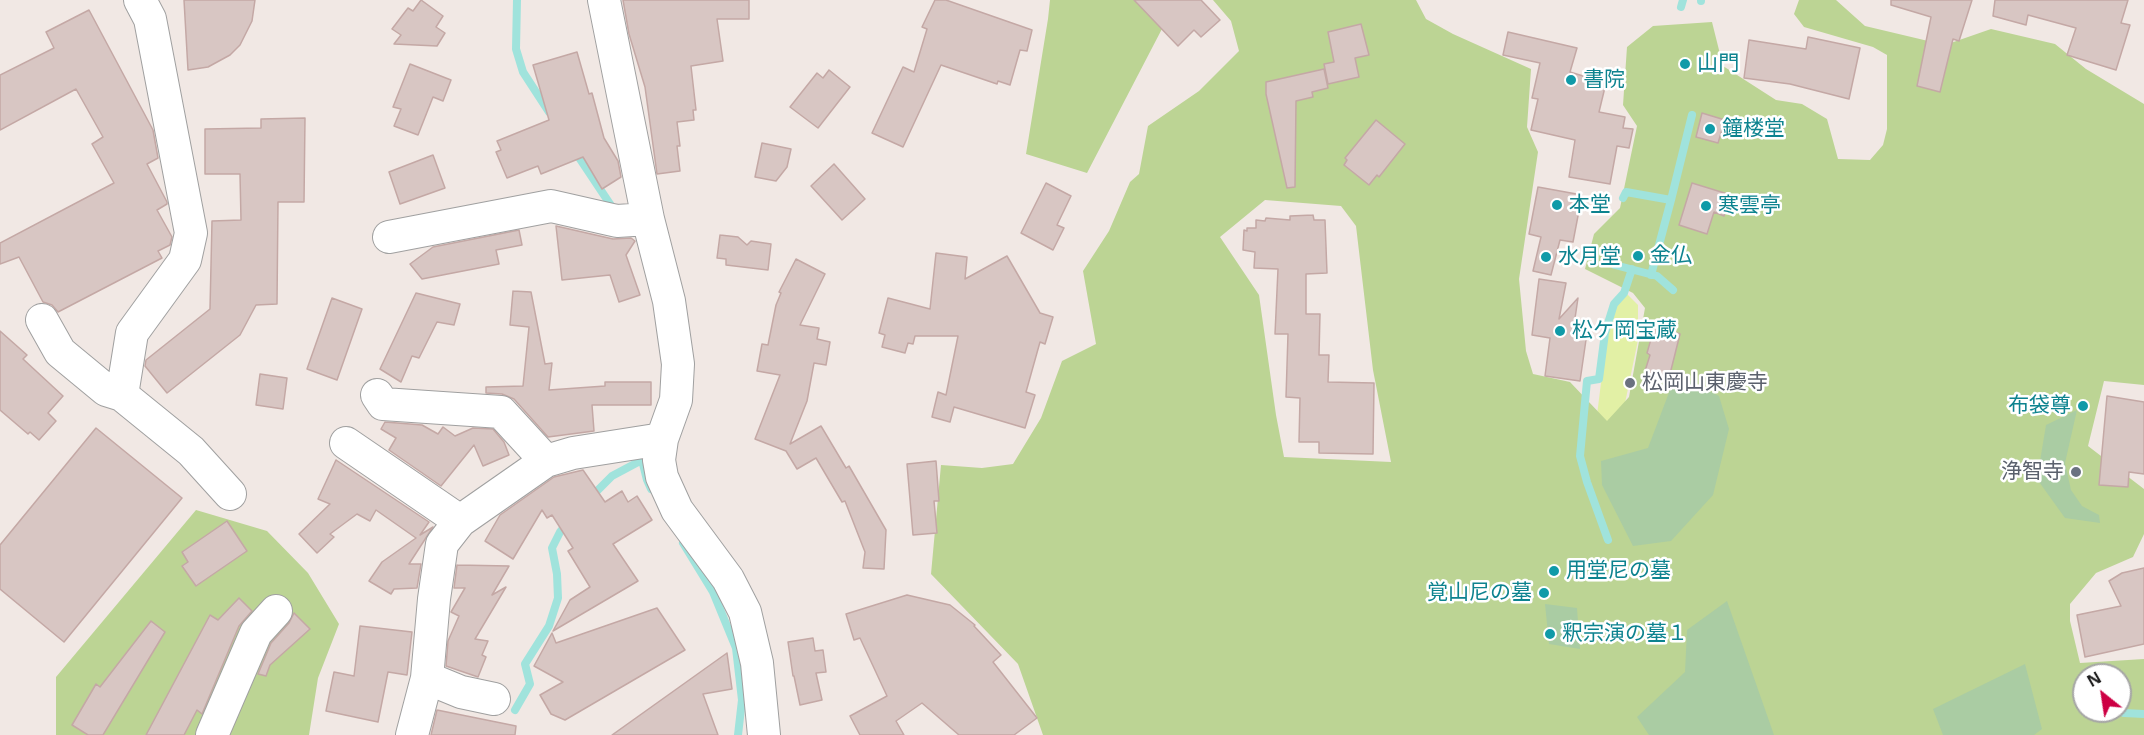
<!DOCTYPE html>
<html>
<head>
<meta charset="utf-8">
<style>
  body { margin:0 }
  #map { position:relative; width:2144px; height:735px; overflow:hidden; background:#f1e8e4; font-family:"Open Sans",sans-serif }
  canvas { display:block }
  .north { position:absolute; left:2072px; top:663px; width:60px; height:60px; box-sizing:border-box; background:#fff; border:2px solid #a5a5a5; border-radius:50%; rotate:330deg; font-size:16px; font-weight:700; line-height:24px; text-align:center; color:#1f1f1f }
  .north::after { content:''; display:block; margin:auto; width:21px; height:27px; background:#cd0044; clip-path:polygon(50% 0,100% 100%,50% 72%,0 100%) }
</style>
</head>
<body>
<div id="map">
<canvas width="2144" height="735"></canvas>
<div class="north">N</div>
</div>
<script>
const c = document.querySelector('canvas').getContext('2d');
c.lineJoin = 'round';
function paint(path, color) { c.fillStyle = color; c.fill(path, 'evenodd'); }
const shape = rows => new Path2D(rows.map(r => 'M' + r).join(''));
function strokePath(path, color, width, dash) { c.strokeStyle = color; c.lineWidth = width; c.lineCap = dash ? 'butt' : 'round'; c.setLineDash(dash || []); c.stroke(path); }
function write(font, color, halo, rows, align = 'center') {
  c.font = font + ' "Open Sans","Noto Sans JP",sans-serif'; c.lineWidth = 5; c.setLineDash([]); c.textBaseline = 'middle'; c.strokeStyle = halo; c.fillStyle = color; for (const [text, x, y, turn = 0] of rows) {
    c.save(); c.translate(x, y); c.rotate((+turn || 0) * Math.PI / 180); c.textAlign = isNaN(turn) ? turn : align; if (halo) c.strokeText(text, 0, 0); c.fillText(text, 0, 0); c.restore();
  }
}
const grass = shape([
  [1627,294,1638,305,1638,340,1617,442,1593,447,1607,335,1616,305]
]);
const forest = shape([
  [1050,0,1177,0,1087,173,1026,154,1048,19],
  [1213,0,1416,0,1426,19,1453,34,1531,69,1527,127,1538,152,1519,279,1526,351,1533,374,1570,382,1607,421,1629,397,1645,308,1633,293,1585,269,1594,234,1620,208,1637,126,1623,105,1627,47,1653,26,1712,22,1723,66,1776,100,1802,104,1827,119,1838,159,1870,160,1883,145,1887,129,1887,55,1873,47,1804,27,1794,14,1799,0,1836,0,1865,26,1945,45,1991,29,2055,44,2086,69,2144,104,2144,385,2104,381,2088,446,2144,489,2144,534,2133,557,2096,573,2070,604,2070,621,2080,663,2144,659,2144,735,1043,735,1018,664,931,574,941,465,982,468,1013,464,1041,418,1062,361,1096,344,1083,271,1109,231,1130,182,1139,174,1148,126,1199,91,1239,51,1231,21],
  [1265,200,1341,206,1356,226,1373,370,1391,462,1284,457,1276,415,1259,295,1220,237],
  [2084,675,2120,675,2120,711,2084,711],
  [196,510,267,531,308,573,339,624,318,678,309,735,56,735,56,677]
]);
const cemetery = shape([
  [1676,374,1719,396,1729,429,1713,495,1671,541,1633,546,1602,485,1601,461,1648,448],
  [2077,410,2065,463,2071,490,2082,506,2099,515,2100,523,2065,518,2037,479,2046,425],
  [1727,601,1774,735,1649,735,1637,717,1685,672,1687,630],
  [1545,604,1577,608,1580,649,1549,644],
  [2025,664,2042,729,2034,735,1943,735,1933,709]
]);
const stream = shape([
  [517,0,516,49,523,72,549,112],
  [1701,1,1701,0],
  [1681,7,1683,0],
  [574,150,614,210],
  [1623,198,1626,192,1671,200,1692,115],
  [1615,265,1657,276,1673,290],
  [1651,275,1671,200],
  [645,449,642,460,647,480,651,489],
  [592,496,612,476,642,460],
  [1608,540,1587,482,1580,456,1587,381,1599,379,1605,333,1614,304,1624,293,1632,269],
  [683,543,713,592,736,648,742,700,738,735],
  [515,710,530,684,525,664,549,626,558,598,557,574,552,548,560,532,568,522],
  [2124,713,2144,714]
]);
const building = shape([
  [184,0,255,0,252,21,240,45,230,55,208,67,188,70,184,0],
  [421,0,443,16,436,27,445,33,437,46,394,44,401,35,392,29,408,8,413,11,421,0],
  [623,0,749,0,749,19,717,19,723,61,691,66,696,110,693,110,694,120,677,122,680,146,677,146,680,171,657,174,645,87,629,34,623,0],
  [935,0,946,0,1032,30,1027,51,1020,50,1010,85,998,81,997,84,941,65,903,147,872,133,903,67,914,72,927,29,922,27,935,0],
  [1134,0,1201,0,1220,20,1201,37,1194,30,1178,46,1134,0],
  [1891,0,1972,0,1959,41,1953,39,1940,92,1917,86,1931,17,1891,5,1891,0],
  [1995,0,2128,0,2121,23,2130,25,2116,70,2067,55,2076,28,2028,15,2026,25,1993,16,1995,0],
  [89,10,153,130,158,158,147,164,167,202,167,204,157,210,172,237,170,245,158,251,162,258,58,312,52,305,43,302,19,257,0,264,0,243,114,183,92,144,103,137,76,89,0,130,0,75,54,48,46,32,89,10],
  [1361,24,1369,55,1355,58,1359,77,1328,84,1324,64,1334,62,1328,32,1361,24],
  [1508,32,1577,48,1570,72,1606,83,1599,112,1625,117,1623,128,1633,129,1629,148,1617,146,1610,184,1569,177,1575,140,1531,130,1538,99,1532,98,1540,63,1503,55,1508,32],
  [1808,37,1860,48,1849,99,1790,84,1744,78,1749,40,1806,49,1808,37],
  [577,52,589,94,592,93,604,138,618,161,621,177,602,189,583,157,541,174,538,166,507,178,496,152,501,150,497,141,549,120,533,65,577,52],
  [410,64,451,80,443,101,433,97,418,135,394,126,401,109,393,107,410,64],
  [1324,69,1328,88,1312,92,1313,97,1296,101,1295,187,1287,188,1266,94,1266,82,1324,69],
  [829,70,850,87,818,128,790,107,817,73,823,78,829,70],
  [1702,113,1725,120,1718,143,1696,137,1702,113],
  [305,118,304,202,278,202,277,304,256,305,240,335,167,393,145,366,146,360,210,309,212,221,241,220,240,174,205,174,205,129,261,128,261,119,305,118],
  [1376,120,1405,144,1379,177,1377,175,1369,185,1344,165,1347,160,1345,158,1376,120],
  [762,143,791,149,787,167,776,181,755,177,762,143],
  [433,155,445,188,400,204,389,172,433,155],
  [834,164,865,199,842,220,811,186,834,164],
  [1046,183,1071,196,1057,225,1064,228,1053,250,1021,233,1046,183],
  [1692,183,1731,195,1724,216,1714,212,1707,234,1679,225,1692,183],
  [1538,187,1582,195,1573,242,1560,240,1551,275,1533,271,1541,237,1529,234,1538,187],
  [1313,215,1314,220,1325,220,1327,273,1306,274,1306,314,1320,314,1319,355,1329,355,1328,382,1374,383,1373,454,1319,453,1319,442,1299,442,1300,398,1286,397,1288,334,1275,334,1278,269,1254,268,1255,252,1243,250,1244,230,1247,231,1247,228,1256,228,1256,220,1265,221,1266,218,1290,220,1290,216,1313,215],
  [556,226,613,239,631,238,635,241,626,255,640,295,619,302,610,275,562,280,556,226],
  [519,230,522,245,496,250,499,264,422,279,410,264,433,247,519,230],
  [720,235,738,237,747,245,751,241,771,244,768,270,726,265,726,259,717,258,720,235],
  [936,253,967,257,965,279,1007,256,1040,313,1053,317,1045,344,1040,342,1026,392,1035,395,1025,428,954,407,950,422,932,417,938,392,946,395,958,336,915,336,913,344,908,343,905,353,882,347,885,335,879,333,888,298,930,309,936,253],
  [796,259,825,274,800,325,819,328,817,339,830,342,826,365,814,363,807,401,790,444,821,426,846,468,849,466,886,530,884,569,863,568,865,552,845,501,842,502,816,458,797,469,786,451,755,439,780,375,757,371,762,344,768,345,776,305,781,293,779,292,796,259],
  [1539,279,1566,283,1559,319,1578,298,1574,325,1588,326,1580,381,1545,376,1550,338,1532,335,1539,279],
  [513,291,531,292,545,364,552,363,549,390,605,386,605,382,651,382,651,405,592,405,594,431,548,437,514,399,502,394,486,393,486,387,523,386,529,327,510,325,513,291],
  [416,293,460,304,454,325,437,322,419,358,412,356,401,382,380,369,416,293],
  [332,298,362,309,337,380,307,369,332,298],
  [1655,325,1680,334,1669,378,1645,371,1650,355,1647,353,1655,325],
  [0,331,27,355,23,359,63,396,48,413,56,421,39,440,30,432,28,434,0,410,0,331],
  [260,374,287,378,283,409,256,405,260,374],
  [2107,396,2144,402,2144,474,2129,472,2128,487,2099,485,2107,396],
  [385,422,422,425,438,434,443,427,455,436,473,428,493,429,504,442,509,455,483,466,474,445,441,486,389,450,396,438,381,429,385,422],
  [96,428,182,498,64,642,0,589,0,545,96,428],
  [336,460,429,522,420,535,433,527,409,564,421,564,417,588,394,589,391,594,369,581,382,562,416,538,376,510,370,521,357,514,330,534,334,537,317,553,299,534,330,504,318,499,336,460],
  [936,461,939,501,934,501,937,533,913,535,907,464,936,461],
  [583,470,605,502,622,491,628,502,637,496,652,520,613,544,638,581,553,631,570,600,590,587,568,551,573,548,552,515,547,518,542,510,513,559,485,541,500,515,554,477,583,470],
  [227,521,247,551,196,586,182,566,188,562,182,552,227,521],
  [457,565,509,566,492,595,506,587,475,639,488,641,482,655,486,657,478,677,446,666,448,641,459,616,451,612,465,588,454,588,457,565],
  [2144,568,2144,644,2085,657,2077,615,2121,606,2109,581,2122,573,2144,568],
  [907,595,950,605,975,625,974,626,1001,655,993,662,1037,718,1014,735,959,735,922,703,896,721,904,735,860,735,850,716,887,696,860,638,854,640,846,614,907,595],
  [239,598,252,611,239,626,202,714,197,710,184,735,146,735,210,615,218,620,239,598],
  [657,608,685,650,565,720,551,714,540,695,563,682,534,666,552,633,556,643,657,608],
  [294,613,310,629,270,665,266,676,258,674,271,643,289,623,294,613],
  [151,621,165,632,103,735,88,735,72,725,96,684,100,687,151,621],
  [360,626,412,632,407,675,388,672,378,722,326,711,334,672,354,676,360,626],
  [813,638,815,651,823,650,826,672,816,673,822,700,800,705,794,676,793,676,788,642,813,638],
  [727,653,732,689,703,694,718,735,612,735,727,653],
  [437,710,516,726,515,735,431,735,437,710]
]);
const minor = shape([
  [140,0,150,19,191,233,185,260,132,333,122,395,191,451,230,494],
  [604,0,648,219,669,301,678,364,676,400,662,439,659,460,662,477,677,510,728,579,745,612,757,663,764,735],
  [389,237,551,206,617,221,648,219],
  [42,320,60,352,106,390,122,395],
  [377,395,383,404,501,412,546,461],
  [346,443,460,521],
  [427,678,461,692,494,699],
  [212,735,256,633,276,611],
  [412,735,427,678,434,599,442,544,460,521,546,461,573,453,662,439]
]);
const markers = [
  [1685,64,6,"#0f9aa8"],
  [1571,80,6,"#0f9aa8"],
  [1710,129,6,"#0f9aa8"],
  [1557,205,6,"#0f9aa8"],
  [1706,206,6,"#0f9aa8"],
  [1638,256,6,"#0f9aa8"],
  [1546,257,6,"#0f9aa8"],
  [1560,331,6,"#0f9aa8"],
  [1630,383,6,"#6b7280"],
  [2083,406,6,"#0f9aa8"],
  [2076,472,6,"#6b7280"],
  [1554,571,6,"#0f9aa8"],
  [1544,593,6,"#0f9aa8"],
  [1550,634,6,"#0f9aa8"]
];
const cultureNames = [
  ["山門",1697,64],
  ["書院",1583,80],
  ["鐘楼堂",1722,129],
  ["本堂",1569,205],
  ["寒雲亭",1718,206],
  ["金仏",1650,256],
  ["水月堂",1558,257],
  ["松ケ岡宝蔵",1572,331],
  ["布袋尊",2071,406,"right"],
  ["用堂尼の墓",1566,571],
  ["覚山尼の墓",1532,593,"right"],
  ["釈宗演の墓１",1562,634]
];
const worshipNames = [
  ["松岡山東慶寺",1642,383],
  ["浄智寺",2064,472,"right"]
];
paint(grass, '#e2f0a5');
paint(forest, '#bcd494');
paint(cemetery, '#aacca3');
strokePath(stream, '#a0e3dc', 8);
paint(building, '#d8c6c3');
strokePath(building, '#c4a8a5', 1.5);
strokePath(minor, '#a0a0a0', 34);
strokePath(minor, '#fff', 32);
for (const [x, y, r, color] of markers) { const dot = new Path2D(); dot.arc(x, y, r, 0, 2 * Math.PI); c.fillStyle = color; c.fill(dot); strokePath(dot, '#fff', 2); }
write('21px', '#0d838f', '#fff', cultureNames, 'left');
write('21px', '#5b616d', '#fff', worshipNames, 'left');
</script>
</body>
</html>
